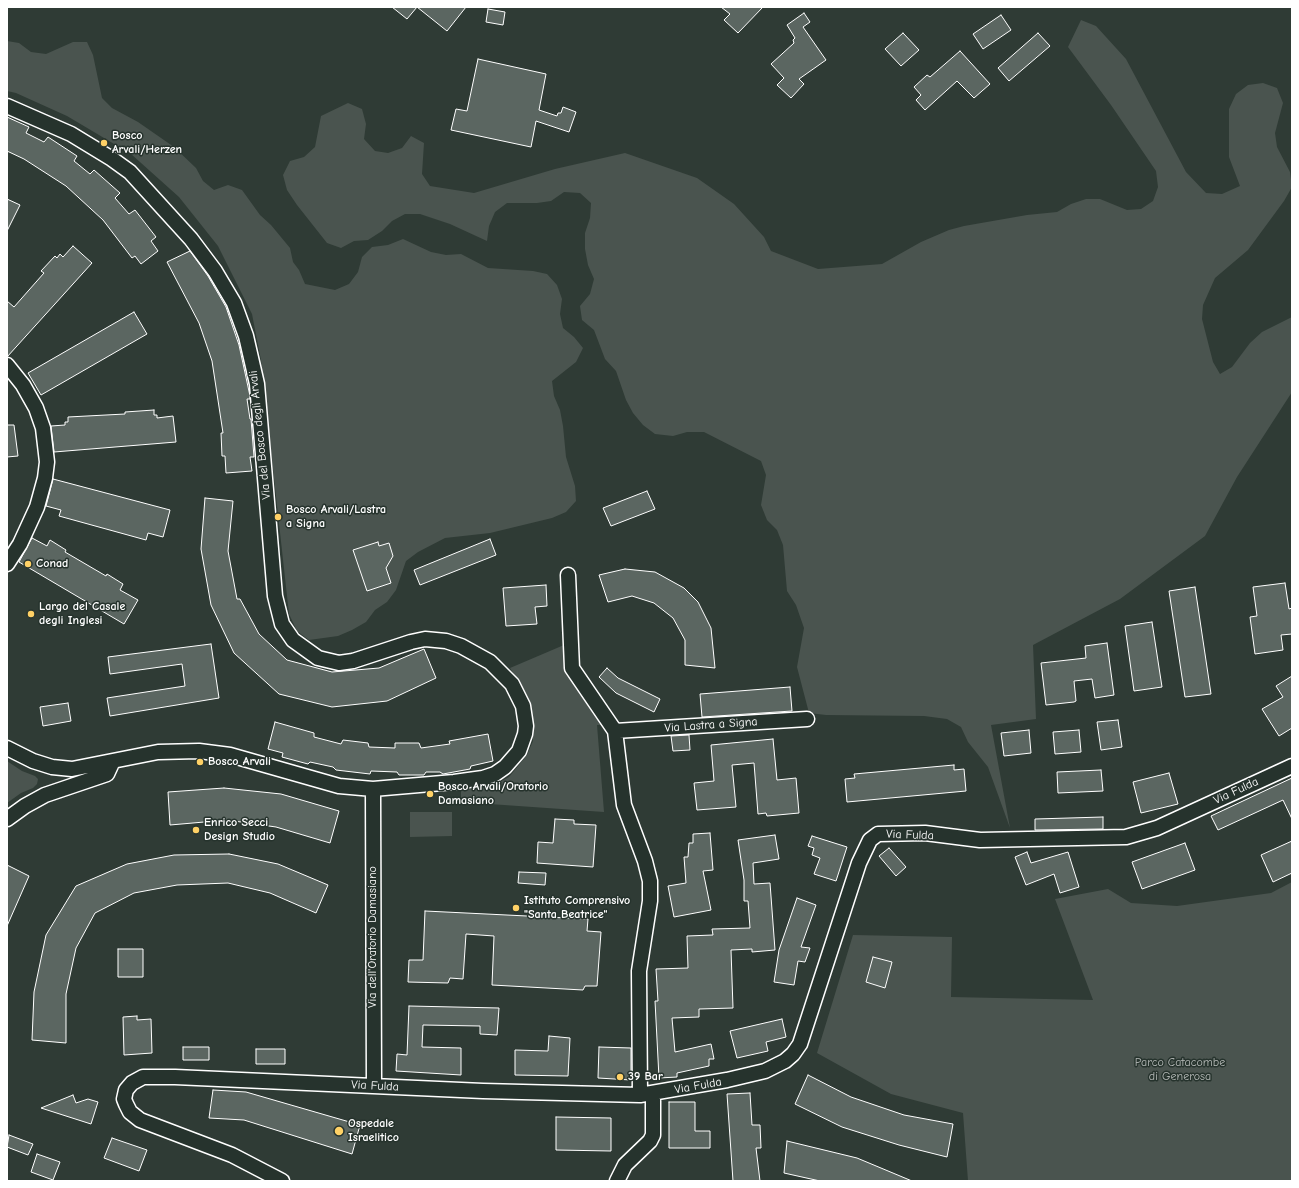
<!DOCTYPE html>
<html>
<head>
<meta charset="utf-8">
<style>
  body { margin:0 }
  #map { position:relative; width:1299px; height:1188px; overflow:hidden; background:#2f3b35; font-family:"Comic Neue",sans-serif }
  canvas { display:block }
  .frame { position:absolute; inset:0; border:8px solid #fff; pointer-events:none }
</style>
</head>
<body>
<div id="map">
<canvas width="1299" height="1188"></canvas>
<div class="frame"></div>
</div>
<script>
const c = document.querySelector('canvas').getContext('2d');
c.lineJoin = 'round';
function paint(path, color) { c.fillStyle = color; c.fill(path, 'evenodd'); }
const shape = rows => new Path2D(rows.map(r => 'M' + r).join(''));
function strokePath(path, color, width, dash) { c.strokeStyle = color; c.lineWidth = width; c.lineCap = dash ? 'butt' : 'round'; c.setLineDash(dash || []); c.stroke(path); }
function write(font, color, halo, rows, align = 'center') {
  c.font = font + ' "Comic Neue",sans-serif'; c.lineWidth = 3; c.setLineDash([]); c.textBaseline = 'middle'; c.strokeStyle = halo; c.fillStyle = color; for (const [text, x, y, turn = 0] of rows) {
    c.save(); c.translate(x, y); c.rotate((+turn || 0) * Math.PI / 180); c.textAlign = isNaN(turn) ? turn : align; if (halo) c.strokeText(text, 0, 0); c.fillText(text, 0, 0); c.restore();
  }
}
const green = shape([
  [1081,20,1096,26,1126,59,1186,172,1206,193,1222,194,1240,186,1229,157,1229,109,1236,94,1248,85,1263,83,1277,88,1283,103,1275,133,1277,147,1290,172,1292,187,1284,201,1248,250,1215,278,1203,305,1202,319,1213,362,1220,374,1232,367,1250,343,1262,332,1292,317,1292,392,1237,477,1205,536,1120,599,1033,645,1036,719,991,725,1010,828,988,767,968,742,961,727,947,719,924,716,826,715,809,713,797,667,804,628,796,605,787,591,783,545,777,530,767,520,761,505,766,475,761,461,704,432,687,432,673,436,655,434,643,425,633,413,626,400,616,371,605,359,594,330,582,320,580,306,590,294,594,279,588,265,585,249,585,233,590,218,591,203,580,193,564,192,551,201,537,203,507,203,495,212,489,226,487,241,450,224,420,214,405,214,392,221,382,231,368,240,354,241,341,248,327,243,297,205,287,190,283,175,290,161,304,157,315,147,321,116,348,103,362,109,366,124,364,139,375,151,388,153,402,148,411,136,424,143,422,174,430,186,474,193,555,169,625,153,697,178,734,204,764,237,771,251,818,269,882,264,921,242,949,230,964,226,1027,215,1057,212,1071,204,1086,199,1100,199,1127,210,1141,209,1153,201,1158,187,1156,171,1111,105,1068,47],
  [7,41,19,43,31,52,46,54,73,42,87,42,93,55,102,98,112,108,138,122,174,147,196,168,203,181,214,190,228,185,242,190,260,215,271,225,290,248,293,262,299,270,305,284,335,290,349,284,358,272,362,257,372,247,388,245,403,239,431,252,446,255,461,254,488,268,533,271,547,274,557,285,562,299,560,314,563,328,574,337,583,348,576,362,552,381,554,396,560,410,563,426,566,457,575,486,576,501,566,512,552,518,490,533,445,538,418,552,406,561,396,590,387,602,375,610,366,622,352,630,338,636,309,640,297,631,289,614,261,360,252,314,218,246,179,197,131,154,67,116,16,93,7,91],
  [564,645,565,666,571,679,588,700,603,725,597,725,604,812,461,802,461,791,498,783,509,777,527,755,533,741,532,711,522,688,510,668],
  [7,761,22,771,35,776,38,779,37,784,33,788,21,793,7,803],
  [410,812,452,812,452,836,410,837],
  [1292,882,1292,1181,968,1181,963,1113,891,1094,817,1053,853,935,952,937,951,997,1093,1000,1055,899,1108,889,1131,903,1177,906,1271,893]
]);
const building = shape([
  [392,7,417,7,407,19,392,7],
  [417,7,466,7,447,31,417,7],
  [721,7,763,7,738,33,724,20,730,14,721,7],
  [488,9,505,12,503,25,486,22,488,9],
  [804,13,810,22,803,27,826,60,799,79,804,84,791,98,777,85,784,78,771,64,794,43,793,40,795,38,787,25,804,13],
  [1001,15,1011,30,983,49,973,34,1001,15],
  [903,33,919,50,901,66,885,49,903,33],
  [1038,33,1050,46,1009,81,998,68,1038,33],
  [960,51,990,84,974,98,957,81,925,110,916,100,921,95,914,87,927,75,930,77,960,51],
  [478,59,546,74,539,110,557,116,558,113,561,113,563,107,576,112,569,132,536,121,531,147,451,130,456,109,467,111,478,59],
  [7,117,29,127,26,133,44,142,48,137,77,156,74,161,90,174,94,170,120,193,115,198,129,214,135,210,156,237,151,241,158,251,141,264,135,256,132,258,103,220,66,186,24,159,7,151,7,117],
  [7,199,20,205,7,231,7,199],
  [73,246,92,263,7,357,7,301,14,307,44,273,41,271,55,256,57,258,60,254,63,257,73,246],
  [190,251,208,276,226,307,239,345,250,396,250,399,247,399,250,419,251,419,254,457,250,457,252,471,226,473,225,456,222,456,221,433,223,433,212,361,199,323,167,262,190,251],
  [134,312,147,334,41,395,28,373,134,312],
  [154,410,154,415,157,415,157,418,173,416,176,442,54,452,51,426,65,425,65,422,68,422,68,417,125,414,125,412,154,410],
  [7,425,14,425,18,456,7,457,7,425],
  [53,479,170,510,163,537,148,533,146,540,59,516,61,510,46,506,53,479],
  [647,491,655,509,611,526,603,508,647,491],
  [205,498,233,501,228,551,237,599,240,599,259,634,287,660,332,672,379,668,424,649,436,678,387,701,332,707,279,694,234,653,211,605,201,549,205,498],
  [32,538,47,546,50,540,66,550,65,552,106,576,107,574,123,584,120,590,138,600,124,624,19,562,32,538],
  [490,539,496,555,420,585,414,570,490,539],
  [378,542,379,546,389,543,393,556,386,568,391,583,367,591,353,550,378,542],
  [625,569,655,572,684,588,698,602,711,628,715,668,685,665,685,640,673,618,654,603,632,596,608,602,599,575,625,569],
  [1285,583,1289,609,1292,608,1292,634,1281,635,1283,650,1255,654,1250,617,1257,616,1253,587,1285,583],
  [546,585,547,606,535,607,537,624,506,626,503,588,546,585],
  [1195,587,1211,694,1185,697,1169,591,1195,587],
  [1152,622,1162,687,1134,691,1125,626,1152,622],
  [1107,643,1114,695,1095,698,1092,679,1074,681,1076,701,1074,702,1046,705,1041,663,1086,658,1085,646,1107,643],
  [211,644,219,698,110,716,107,698,185,686,182,664,110,674,108,657,211,644],
  [607,668,618,678,660,699,654,712,616,693,599,677,607,668],
  [1292,676,1292,728,1279,736,1262,709,1283,697,1276,686,1292,676],
  [790,687,792,711,702,717,700,694,790,687],
  [68,703,71,721,43,726,40,707,68,703],
  [1118,720,1122,747,1101,750,1097,722,1118,720],
  [275,722,314,733,314,737,341,744,343,740,368,743,369,747,395,748,395,743,419,743,421,748,450,744,449,741,488,734,493,761,471,766,470,769,443,774,440,772,426,772,424,775,399,775,397,772,371,771,370,774,336,770,333,767,310,762,308,764,282,757,283,753,268,749,275,722],
  [1029,730,1031,753,1004,756,1001,733,1029,730],
  [1079,730,1081,752,1055,754,1053,732,1079,730],
  [689,735,690,750,673,751,671,736,689,735],
  [773,739,777,780,796,778,799,813,767,816,766,813,758,814,754,763,732,765,736,807,697,810,694,783,714,781,711,745,773,739],
  [954,765,954,770,964,769,966,791,847,802,845,779,855,778,854,774,954,765],
  [1101,770,1103,791,1058,793,1057,772,1101,770],
  [1169,773,1178,804,1141,813,1133,782,1169,773],
  [1292,778,1292,819,1283,800,1218,830,1211,816,1292,778],
  [224,788,281,794,339,811,330,843,276,827,227,820,170,825,168,792,224,788],
  [1103,817,1103,829,1035,830,1035,819,1103,817],
  [555,819,574,820,574,824,596,825,593,867,537,863,538,842,553,843,555,819],
  [710,833,713,870,703,871,711,910,674,917,668,886,686,883,684,857,688,857,689,843,693,843,693,834,710,833],
  [775,835,779,859,753,863,754,884,770,883,775,950,752,952,752,949,731,950,733,1008,699,1009,699,1017,672,1018,675,1052,711,1044,714,1059,709,1059,709,1066,677,1073,677,1077,659,1078,655,1001,658,1001,656,969,688,968,687,936,713,935,712,929,750,928,748,901,744,901,744,880,738,840,775,835],
  [812,836,847,847,836,881,814,874,820,858,812,855,814,848,808,846,812,836],
  [1292,841,1292,873,1273,882,1261,855,1292,841],
  [1185,843,1195,870,1142,889,1132,862,1185,843],
  [889,848,906,867,896,876,879,856,889,848],
  [1027,852,1031,863,1068,852,1079,887,1060,893,1054,874,1026,885,1015,857,1027,852],
  [229,854,278,864,328,885,316,913,270,893,228,883,177,885,134,893,95,913,76,948,66,994,66,1043,32,1040,34,992,46,935,76,886,127,864,174,855,229,854],
  [7,865,29,876,7,926,7,865],
  [519,872,546,873,545,885,518,883,519,872],
  [797,898,816,905,801,947,810,948,805,962,798,961,794,985,774,982,779,950,797,898],
  [425,911,588,919,587,931,601,932,597,986,585,986,583,990,492,985,494,936,466,934,463,979,450,978,448,983,408,982,409,960,423,960,425,911],
  [118,949,143,949,143,977,118,977,118,949],
  [873,957,892,962,885,988,866,982,873,957],
  [409,1006,499,1008,497,1035,480,1034,480,1026,423,1025,422,1047,461,1048,461,1075,396,1071,397,1054,407,1055,409,1006],
  [137,1016,137,1020,151,1019,152,1053,124,1055,123,1017,137,1016],
  [782,1019,786,1037,766,1042,768,1051,737,1058,730,1031,782,1019],
  [549,1036,570,1038,568,1076,515,1075,515,1050,548,1051,549,1036],
  [183,1047,209,1047,209,1060,183,1060,183,1047],
  [599,1047,631,1048,631,1080,598,1078,599,1047],
  [256,1049,285,1049,285,1064,256,1064,256,1049],
  [808,1075,851,1097,904,1115,953,1124,947,1157,899,1145,842,1127,795,1104,808,1075],
  [213,1090,246,1092,360,1125,352,1154,244,1120,209,1118,213,1090],
  [750,1093,752,1125,760,1125,761,1148,756,1148,760,1181,733,1181,727,1094,750,1093],
  [73,1095,76,1103,88,1099,98,1102,91,1124,41,1108,73,1095],
  [669,1102,695,1102,695,1131,710,1131,710,1148,669,1148,669,1102],
  [556,1117,611,1118,611,1151,556,1150,556,1117],
  [9,1135,33,1144,28,1155,7,1147,9,1135],
  [112,1138,147,1150,139,1171,104,1158,112,1138],
  [787,1141,857,1158,912,1181,820,1181,784,1173,787,1141],
  [37,1154,60,1162,53,1180,31,1172,37,1154]
]);
const minor = shape([
  [7,106,71,134,112,159,130,172,191,239,215,271,234,303,246,336,257,384,275,596,282,624,293,640,318,658,339,663,353,661,411,642,425,639,446,641,461,646,490,662,512,684,523,706,526,726,525,734,519,751,505,767,495,774,483,778,454,782,373,789,339,786,230,755,199,751,158,752,72,769,52,767,33,761,7,748],
  [7,365,23,385,36,408,43,428,47,462,45,478,37,507,20,544,7,564],
  [568,575,572,668,615,731,624,805,645,861,650,881,650,901,639,971,640,1095],
  [615,731,807,719],
  [373,789,374,1086],
  [7,819,25,806,45,795,107,774,113,761],
  [282,1181,232,1155,140,1120,130,1112,126,1104,124,1099,126,1090,132,1083,143,1077,175,1077,483,1091,640,1095,727,1080,765,1071,785,1061,793,1054,800,1044,859,863,870,840,878,834,925,833,980,840,1126,837,1157,828,1292,766],
  [617,1181,625,1165,650,1141,653,1135,653,1094]
]);
const markers = [
  [104,143,4,"#ffd166"],
  [278,517,4,"#ffd166"],
  [28,564,4,"#ffd166"],
  [31,614,4,"#ffd166"],
  [200,762,4,"#ffd166"],
  [430,794,4,"#ffd166"],
  [196,830,4,"#ffd166"],
  [516,908,4,"#ffd166"],
  [620,1077,4,"#ffd166"],
  [339,1131,5,"#ffd166"]
];
const poiNames = [
  ["Bosco",112,136],
  ["Arvali/Herzen",112,150],
  ["Bosco Arvali/Lastra",286,510],
  ["a Signa",286,524],
  ["Conad",36,564],
  ["Largo del Casale",39,607],
  ["degli Inglesi",39,621],
  ["Bosco Arvali",208,762],
  ["Bosco Arvali/Oratorio",438,787],
  ["Damasiano",438,801],
  ["Enrico Secci",204,823],
  ["Design Studio",204,837],
  ["Istituto Comprensivo",524,901],
  ["\"Santa Beatrice\"",524,915],
  ["39 Bar",628,1077],
  ["Ospedale",348,1124],
  ["Israelitico",348,1138]
];
const streetNames = [
  ["Via del Bosco degli Arvali",260,435,-96],
  ["Via Lastra a Signa",711,725,-4],
  ["Via Fulda",1236,791,-25],
  ["Via Fulda",910,835,2],
  ["Via dell'Oratorio Damasiano",373,937,-90],
  ["Via Fulda",375,1086,3],
  ["Via Fulda",698,1086,-10]
];
const parkNames = [
  ["Parco Catacombe",1180,1063],
  ["di Generosa",1180,1077]
];
paint(green, '#4a544f');
paint(building, '#5b6661');
strokePath(building, '#fff', 1);
strokePath(minor, '#fff', 17);
strokePath(minor, '#26332d', 14);
for (const [x, y, r, color] of markers) { const dot = new Path2D(); dot.arc(x, y, r, 0, 2 * Math.PI); c.fillStyle = color; c.fill(dot); strokePath(dot, '#26332d', 1.5); }
write('bold 12px', '#fff', '#26332d', poiNames, 'left');
write('12px', '#fff', '#26332d', streetNames);
write('12px', '#b7bbb9', '#26332d', parkNames);
</script>
</body>
</html>
